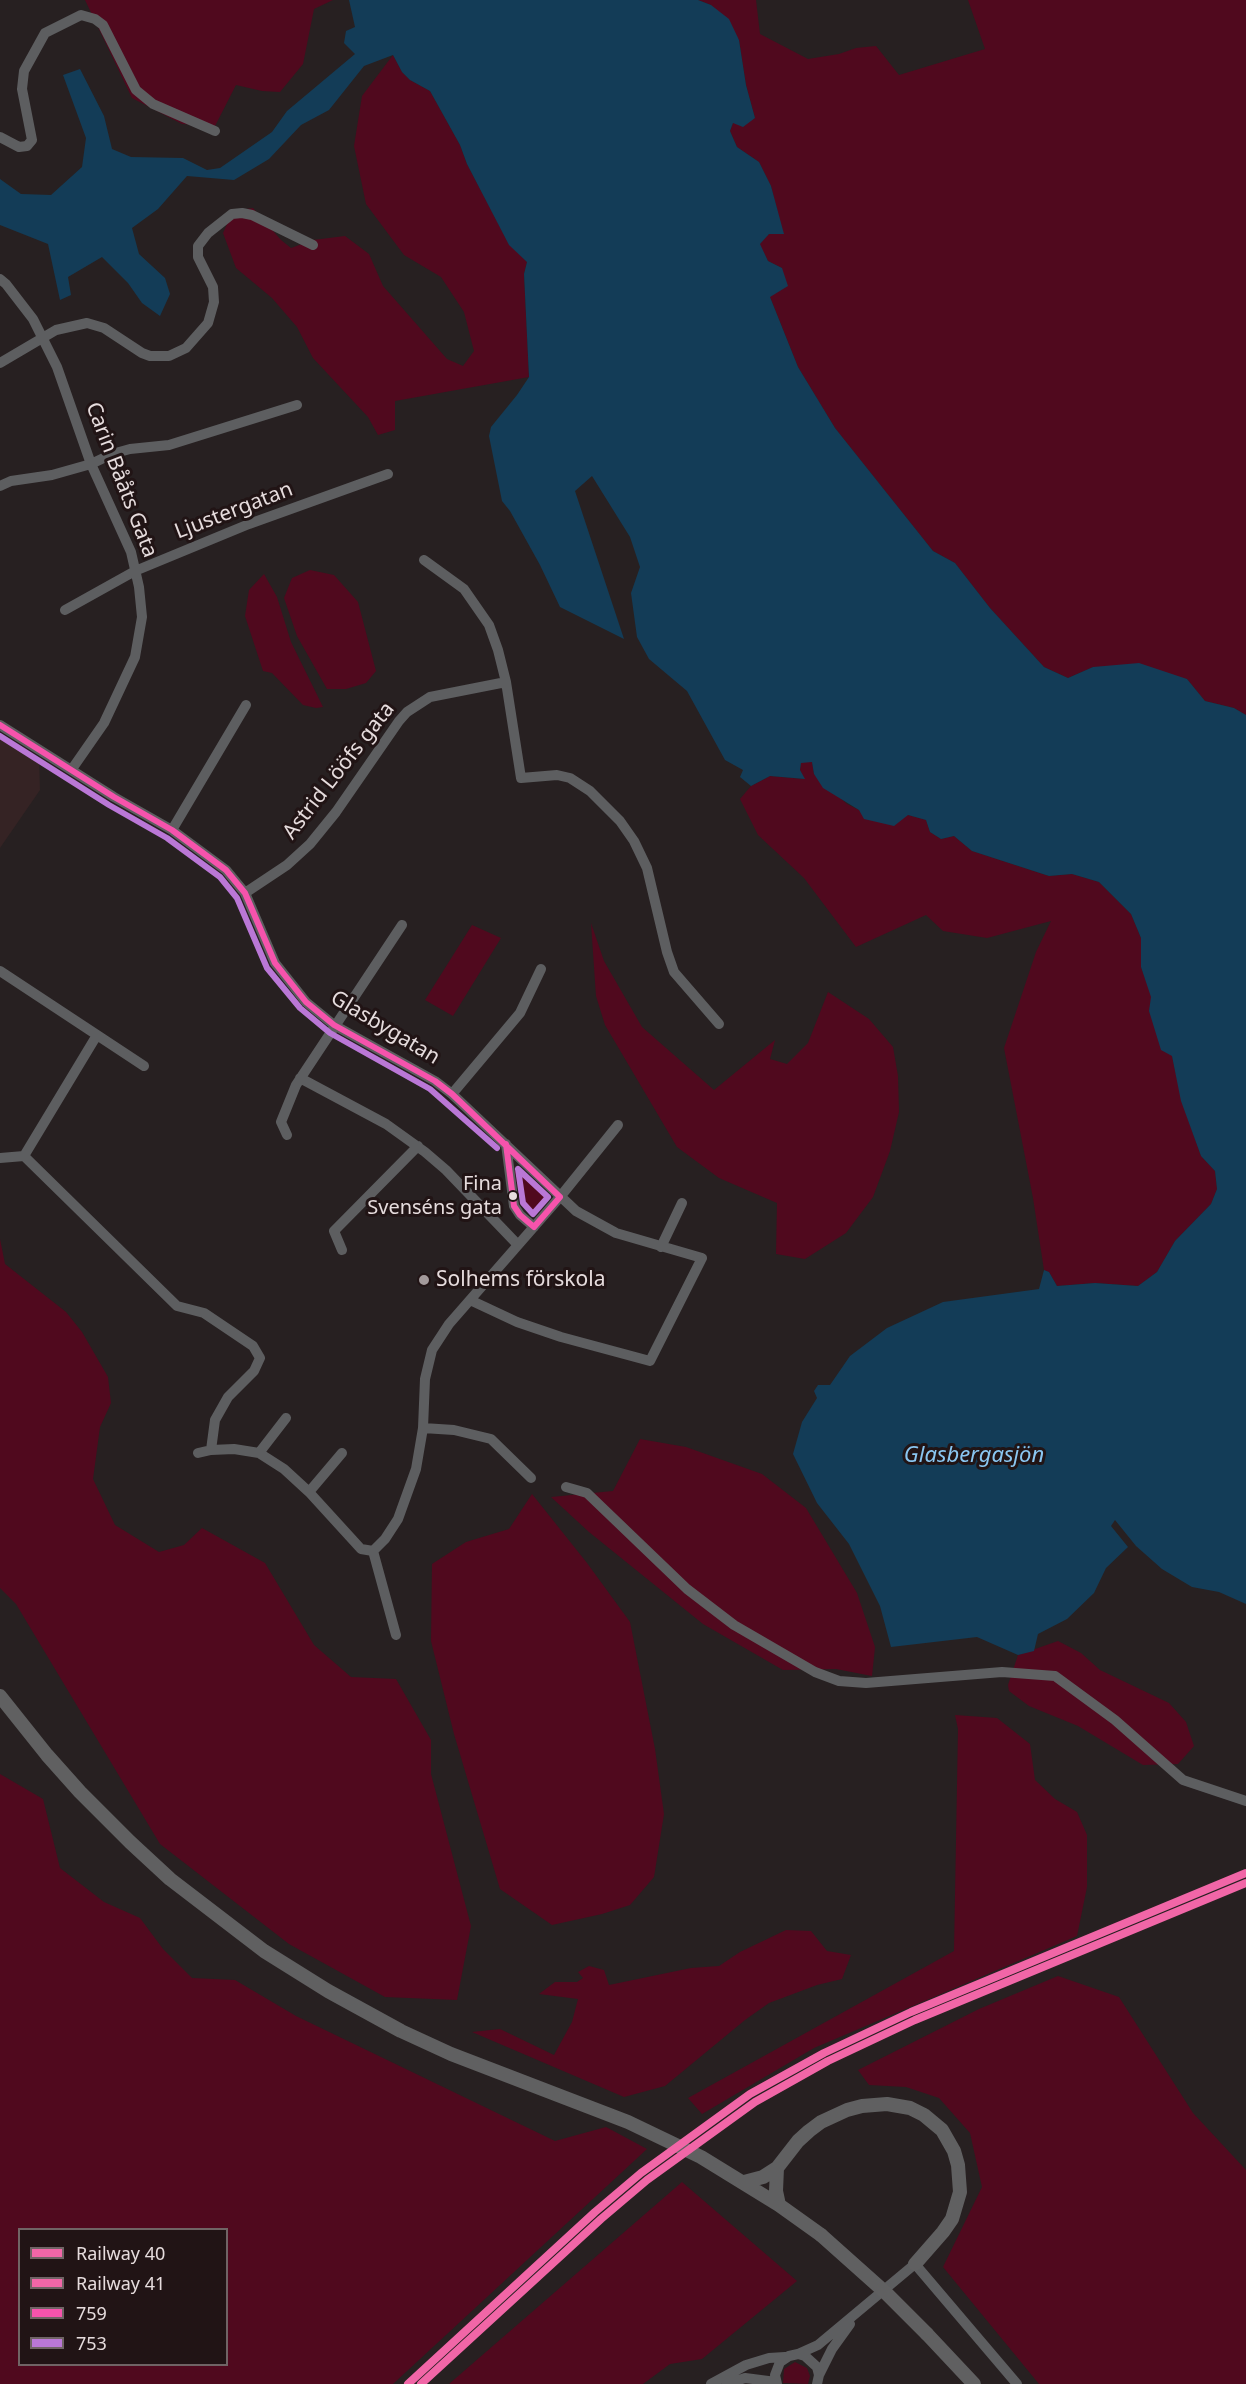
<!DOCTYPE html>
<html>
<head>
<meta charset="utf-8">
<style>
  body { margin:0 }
  #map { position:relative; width:1246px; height:2384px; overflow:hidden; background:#272021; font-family:"Noto Sans",sans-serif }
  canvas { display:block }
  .legend { position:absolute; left:18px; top:2228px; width:210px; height:138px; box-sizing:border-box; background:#211415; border:2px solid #706465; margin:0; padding:8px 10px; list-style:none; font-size:18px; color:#e6dcdd }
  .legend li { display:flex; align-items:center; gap:12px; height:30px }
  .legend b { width:30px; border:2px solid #706465 }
</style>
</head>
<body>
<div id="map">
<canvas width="1246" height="2384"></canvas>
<ul class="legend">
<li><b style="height:8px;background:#f166a7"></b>Railway 40</li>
<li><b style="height:8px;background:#f166a7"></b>Railway 41</li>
<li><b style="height:8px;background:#f653ac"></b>759</li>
<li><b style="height:8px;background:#ba77d6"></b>753</li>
</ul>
</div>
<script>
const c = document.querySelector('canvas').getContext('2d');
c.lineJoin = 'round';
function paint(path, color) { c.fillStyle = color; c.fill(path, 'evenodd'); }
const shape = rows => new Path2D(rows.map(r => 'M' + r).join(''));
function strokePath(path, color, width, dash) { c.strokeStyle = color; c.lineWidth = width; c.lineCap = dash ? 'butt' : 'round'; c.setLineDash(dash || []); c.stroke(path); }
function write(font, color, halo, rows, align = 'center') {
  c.font = font + ' "Noto Sans",sans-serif'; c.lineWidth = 6; c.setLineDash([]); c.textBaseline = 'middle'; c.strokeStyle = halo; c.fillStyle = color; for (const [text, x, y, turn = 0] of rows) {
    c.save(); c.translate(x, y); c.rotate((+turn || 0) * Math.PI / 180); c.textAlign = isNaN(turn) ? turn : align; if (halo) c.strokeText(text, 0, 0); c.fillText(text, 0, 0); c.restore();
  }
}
const built = shape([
  [0,735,39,759,40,790,0,848]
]);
const green = shape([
  [85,0,333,0,314,9,303,64,280,92,262,91,236,85,215,126,182,124,132,98],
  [698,0,756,0,760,34,808,59,839,54,856,48,876,46,899,75,985,49,968,0,1246,0,1246,715,1234,708,1205,701,1187,679,1093,667,1068,678,1044,667,990,608,955,563,933,551,835,428,798,367,770,297,782,268,768,261,759,244,769,234,783,234,771,186,759,162,737,147,730,131,733,123,755,118,746,85,739,40,711,5],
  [393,55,402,72,410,80,430,91,460,145,467,164,509,244,527,262,524,274,529,377,395,401,395,430,378,435,368,417,313,358,297,327,272,298,236,268,223,233,233,211,253,208,281,240,291,248,313,240,345,236,369,254,383,286,447,359,463,366,474,351,464,312,441,277,404,255,366,204,354,146,362,96],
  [310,570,334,575,358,602,376,671,366,683,346,689,327,689,297,636,284,598,292,578],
  [264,574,277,597,291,642,323,707,316,708,303,705,272,673,263,671,245,616,249,590],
  [801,762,812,762,814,774,847,804,859,810,908,815,926,820,930,832,941,839,954,836,972,851,1049,876,1072,874,1099,882,1131,914,1141,938,1141,967,1152,997,1149,1011,1172,1056,1182,1101,1201,1156,1215,1171,1217,1189,1211,1204,1175,1241,1157,1272,1138,1286,1095,1283,1057,1286,1049,1272,1044,1270,1033,1198,1004,1048,1036,952,1051,921,987,938,943,931,926,915,856,947,804,878,758,835,740,799,751,786,770,776,804,779,800,770],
  [591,923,604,961,642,1027,714,1090,775,1040,770,1059,787,1064,808,1043,828,992,869,1019,893,1047,898,1076,899,1112,890,1151,873,1197,846,1233,805,1259,776,1254,777,1203,719,1178,677,1147,605,1025,596,996],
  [472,925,501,938,453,1016,425,1000],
  [516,1167,519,1167,542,1189,545,1195,544,1204,539,1211,532,1212,521,1205,515,1173],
  [0,1239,5,1264,66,1312,82,1332,108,1377,111,1403,100,1427,93,1479,115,1525,159,1552,184,1545,202,1528,265,1563,314,1645,351,1677,396,1679,431,1740,431,1774,471,1926,457,2000,385,1997,289,1944,160,1844,16,1604,0,1588],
  [640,1439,686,1447,762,1474,806,1508,857,1593,875,1647,872,1676,836,1669,783,1670,703,1624,589,1532,551,1497,613,1491],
  [532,1494,587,1563,630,1622,655,1749,664,1814,654,1877,630,1905,602,1914,552,1925,500,1889,454,1734,431,1641,432,1564,466,1542,509,1529],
  [1058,1641,1081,1653,1100,1670,1169,1703,1186,1722,1194,1746,1178,1764,1143,1765,1078,1726,1029,1706,1009,1691,1008,1685,1018,1655],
  [955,1715,997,1718,1030,1744,1035,1780,1055,1799,1077,1812,1087,1835,1087,1887,1077,1936,814,2048,702,2114,688,2098,954,1951,958,1729],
  [0,1774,43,1799,60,1868,104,1902,140,1918,163,1949,192,1978,235,1980,296,2016,555,2141,606,2127,647,2149,393,2384,0,2384],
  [20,2230,226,2230,226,2364,20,2364],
  [786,1930,811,1931,827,1951,851,1955,842,1979,817,1985,769,2003,745,2020,665,2086,624,2097,472,2032,500,2029,554,2055,572,2022,578,1999,539,1994,555,1982,577,1982,583,1978,578,1972,589,1966,604,1970,609,1985,691,1968,719,1966,740,1952],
  [1058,1976,1119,1997,1193,2113,1246,2170,1246,2384,1039,2384,943,2267,982,2187,970,2133,939,2098,906,2087,869,2085,858,2070,979,2009],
  [682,2182,797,2281,702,2359,670,2364,643,2384,449,2384],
  [795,2362,807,2368,810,2376,808,2384,783,2383,784,2369]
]);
const water = shape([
  [349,0,698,0,711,5,729,19,739,40,746,85,755,118,743,127,733,123,730,131,737,147,759,162,771,186,784,234,769,234,760,244,768,261,782,268,788,286,770,297,798,367,835,428,933,551,955,563,990,608,1044,667,1068,678,1093,667,1139,663,1187,679,1205,701,1234,708,1246,715,1246,1604,1219,1592,1192,1587,1162,1569,1136,1546,1115,1520,1111,1526,1128,1547,1106,1568,1094,1593,1067,1619,1038,1634,1034,1651,1018,1655,977,1637,891,1647,880,1606,849,1544,817,1503,793,1454,802,1422,817,1398,814,1391,818,1385,830,1385,850,1356,887,1328,943,1302,1039,1289,1044,1270,1049,1272,1057,1286,1095,1283,1138,1286,1157,1272,1175,1241,1211,1204,1217,1189,1215,1171,1201,1156,1181,1101,1172,1056,1161,1050,1149,1011,1151,997,1141,967,1141,938,1131,914,1099,882,1072,874,1049,876,972,851,954,836,941,839,930,832,926,820,908,815,894,826,864,819,859,810,823,788,814,774,812,762,801,763,800,770,805,779,770,776,751,786,740,777,743,770,725,760,687,691,649,659,637,637,631,593,640,567,630,537,592,476,575,491,624,639,560,607,540,565,510,511,502,501,489,436,491,427,517,395,529,377,524,274,527,262,509,245,467,164,460,145,430,91,410,80,402,72,393,55,364,66,329,110,301,125,269,159,234,180,187,176,158,209,132,228,139,254,165,278,170,294,160,316,142,303,128,283,102,257,68,277,71,295,60,300,48,244,0,225,0,179,21,194,51,195,82,167,86,138,63,75,80,69,104,116,112,149,131,157,183,158,207,170,220,168,272,132,287,111,355,54,344,43,346,31,355,27]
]);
const minor = shape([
  [0,137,19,147,27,146,32,140,22,89,24,71,45,33,81,15,95,19,103,25,136,90,153,104,215,131],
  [0,279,6,284,33,319,57,367,91,464,131,552,139,587,142,617,135,657,104,723,72,769],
  [0,363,56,330,87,323,104,328,142,353,150,356,169,356,186,348,208,323,214,302,213,287,198,257,198,246,208,233,232,214,242,213,252,215,313,245],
  [0,486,11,481,52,475,91,464,112,454,130,449,169,445,297,405],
  [424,560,464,589,489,625,498,650,506,682,521,778,557,775,570,778,590,791,620,821,634,841,647,868,667,952,674,972,719,1024],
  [65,610,135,571,249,524,388,474],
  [0,725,114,797,172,830,226,870,245,893,275,963,306,1002,334,1025,435,1081,452,1094,576,1211,616,1233,702,1258,650,1361,561,1337,517,1322,470,1300],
  [172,830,246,705],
  [245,893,287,865,310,844,336,812,399,721,407,712,430,697,506,682],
  [0,971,144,1066],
  [300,1078,386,1124,425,1152,446,1170,518,1245],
  [452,1094,520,1013,541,969],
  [287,1135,281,1122,296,1085,402,925],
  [506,1144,514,1206,520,1215,534,1227],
  [24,1156,97,1035],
  [0,1158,24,1156,177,1306,204,1313,253,1346,260,1358,254,1371,228,1397,215,1420,211,1450],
  [661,1247,682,1203],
  [342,1250,334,1231,418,1146],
  [423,1428,454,1430,491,1439,531,1478],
  [198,1453,211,1450,234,1449,259,1453,284,1469,309,1492,361,1549,373,1551],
  [259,1453,286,1418],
  [566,1487,587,1493,687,1589,734,1625,815,1672,839,1681,866,1683,1002,1672,1055,1676,1115,1720,1183,1780,1246,1801],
  [309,1492,342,1453],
  [373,1551,385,1539,398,1519,416,1469,423,1428,425,1379,432,1350,449,1324,560,1197,618,1125],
  [373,1551,396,1635],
  [798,2354,818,2345,915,2264,1017,2384],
  [819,2375,832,2349,850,2324],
  [711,2384,746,2365,769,2358,785,2357],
  [727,2384,745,2378,776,2382],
  [777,2384,775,2375,780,2362,789,2356,798,2354,805,2356,817,2367,819,2375,817,2384]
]);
const major = shape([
  [0,1696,47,1755,80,1792,130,1842,170,1879,264,1951,328,1991,401,2031,451,2054,628,2122,701,2157,779,2205,821,2235],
  [777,2168,776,2191,779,2205],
  [744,2182,763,2177,777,2168,798,2141,809,2131,821,2122,847,2110,862,2106,887,2104,910,2108,924,2115,942,2130,954,2151,958,2165,960,2192,952,2219,943,2232,915,2264],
  [927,2334,974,2384]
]);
const majorBridge = shape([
  [821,2235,886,2293,927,2334]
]);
const bus1 = shape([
  [0,725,114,797,172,830,226,870,245,893,275,963,306,1002,334,1025,435,1081,452,1094,560,1197,534,1227],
  [506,1144,514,1206,520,1215,534,1227]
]);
const bus2 = shape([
  [0,736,109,805,167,838,220,877,237,898,267,968,300,1008,330,1033,430,1089,497,1148],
  [518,1169,548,1197,533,1214,523,1203,518,1169]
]);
const rail1 = shape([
  [408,2384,595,2212,641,2173,750,2094,824,2053,911,2012,1246,1873]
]);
const rail2 = shape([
  [421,2384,601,2219,647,2180,755,2102,828,2061,915,2020,1246,1883]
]);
const markers = [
  [513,1196,5,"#e6dcdd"],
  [424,1280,6,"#a39a9b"]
];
const busNames = [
  ["Fina",502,1184],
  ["Svenséns gata",502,1208]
];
const streetNames = [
  ["Carin Bååts Gata",121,480,69],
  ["Ljustergatan",234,511,-21],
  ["Astrid Lööfs gata",339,771,-52],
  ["Glasbygatan",385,1028,31]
];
const poiNames = [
  ["Solhems förskola",436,1280]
];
const waterNames = [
  ["Glasbergasjön",974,1456]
];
paint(built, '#352324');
paint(green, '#50091e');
paint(water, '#133c57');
strokePath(minor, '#5d5e60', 10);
strokePath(major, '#606061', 14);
strokePath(majorBridge, '#606061', 14);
strokePath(bus1, '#f653ac', 6);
strokePath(bus2, '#ba77d6', 6);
strokePath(rail1, '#f166a7', 8);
strokePath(rail2, '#f166a7', 8);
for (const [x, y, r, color] of markers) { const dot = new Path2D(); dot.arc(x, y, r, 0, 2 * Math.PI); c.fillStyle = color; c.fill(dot); strokePath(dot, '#211415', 2); }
write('20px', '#e6dcdd', '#211415', busNames, 'right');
write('21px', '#e6dcdd', '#211415', streetNames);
write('21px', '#e6dcdd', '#211415', poiNames, 'left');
write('italic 22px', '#8ac6f1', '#211415', waterNames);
</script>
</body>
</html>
